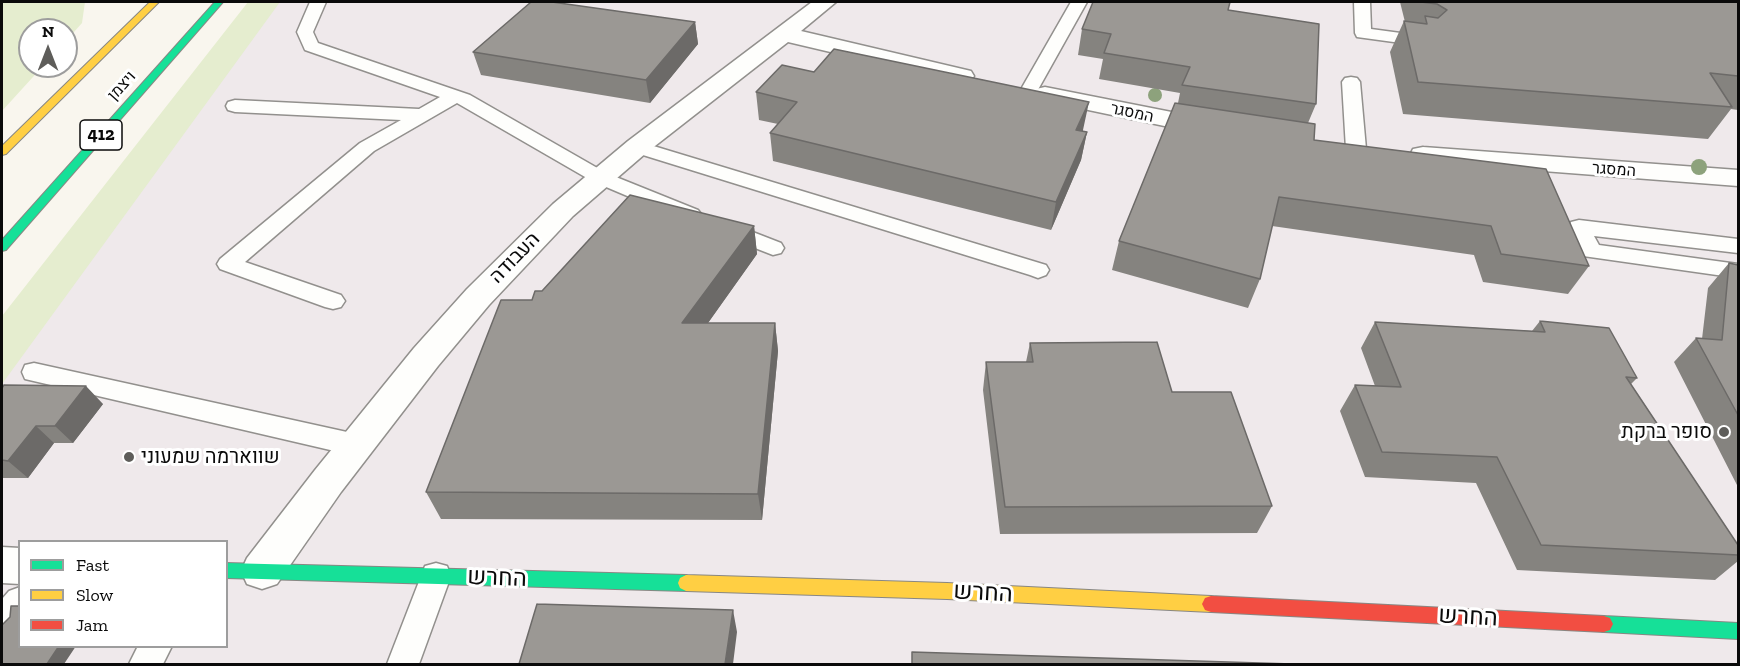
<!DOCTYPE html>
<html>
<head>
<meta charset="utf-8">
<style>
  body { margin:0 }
  #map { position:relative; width:1740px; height:666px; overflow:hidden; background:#f9f6ee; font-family:"Zilla Slab",serif }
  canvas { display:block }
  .frame { position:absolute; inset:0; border:3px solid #0a0a0a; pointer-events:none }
  .legend { position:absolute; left:18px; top:540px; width:210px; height:108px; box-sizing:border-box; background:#fff; border:2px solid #9d9d9d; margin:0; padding:8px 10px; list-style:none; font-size:18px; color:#0a0a0a }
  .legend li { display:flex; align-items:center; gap:12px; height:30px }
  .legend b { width:30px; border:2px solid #9d9d9d }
  .north { position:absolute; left:18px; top:18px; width:60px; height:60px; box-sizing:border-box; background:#fff; border:2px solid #9d9d9d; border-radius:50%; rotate:0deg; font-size:16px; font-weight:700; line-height:24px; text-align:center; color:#0a0a0a }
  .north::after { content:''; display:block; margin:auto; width:21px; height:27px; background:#5e5d5a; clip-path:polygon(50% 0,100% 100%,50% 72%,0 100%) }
</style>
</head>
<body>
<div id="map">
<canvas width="1740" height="666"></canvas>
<div class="frame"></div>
<ul class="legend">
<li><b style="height:8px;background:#16e098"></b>Fast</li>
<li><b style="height:8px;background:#ffcf43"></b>Slow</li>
<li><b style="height:8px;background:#f24e42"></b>Jam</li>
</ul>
<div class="north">N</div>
</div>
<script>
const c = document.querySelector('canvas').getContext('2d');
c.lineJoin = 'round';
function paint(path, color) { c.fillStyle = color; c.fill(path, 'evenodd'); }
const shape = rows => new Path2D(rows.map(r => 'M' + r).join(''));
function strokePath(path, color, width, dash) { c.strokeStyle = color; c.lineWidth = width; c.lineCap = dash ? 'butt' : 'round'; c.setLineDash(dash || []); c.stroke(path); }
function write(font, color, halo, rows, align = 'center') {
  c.font = font + ' "Zilla Slab",Heebo,serif'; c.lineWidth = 6; c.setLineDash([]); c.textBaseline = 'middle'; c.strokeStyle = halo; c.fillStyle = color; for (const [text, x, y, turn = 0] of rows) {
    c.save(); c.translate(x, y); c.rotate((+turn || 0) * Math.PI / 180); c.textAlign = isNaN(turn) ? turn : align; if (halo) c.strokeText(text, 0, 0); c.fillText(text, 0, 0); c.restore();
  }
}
const industrial = shape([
  [277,2,1738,2,1738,664,2,664,2,326],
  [20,542,226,542,226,646,20,646]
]);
const green = shape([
  [2,2,85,2,82,23,66,41,66,30,30,30,30,66,43,66,2,111],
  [248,2,280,2,2,384,2,316]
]);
const lane = shape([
  [310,2,326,2,313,32,318,43,470,95,606,173,698,210,702,215,698,220,691,222,684,220,592,181,457,103,374,151,245,262,341,295,345,301,341,307,333,309,325,307,220,269,217,264,220,259,360,143,401,120,235,112,228,110,226,106,228,102,235,100,419,109,440,97,305,50,297,32,310,2],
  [1071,2,1087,2,1035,95,1023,95,1020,91,1071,2],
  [1354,2,1370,2,1371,29,1423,36,1431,41,1423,46,1357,37,1355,33,1354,2],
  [1351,77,1357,78,1360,82,1366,149,1363,153,1356,155,1349,153,1346,149,1342,82,1345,78,1351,77],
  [637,141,1046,265,1049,270,1046,275,1038,278,1030,275,630,151,627,147,630,143,637,141],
  [1579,220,1738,239,1738,253,1594,236,1599,245,1738,264,1738,278,1583,256,1568,227,1571,222,1579,220],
  [727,222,781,243,784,248,781,253,773,255,719,234,716,229,719,224,727,222],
  [34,363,356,434,365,437,369,445,365,453,356,456,25,379,22,372,25,365,34,363],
  [436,563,447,566,451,576,419,664,387,664,425,566,436,563],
  [20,587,20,624,13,631,2,635,2,599,9,591,20,587],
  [138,646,172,646,163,664,129,664,138,646]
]);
const street = shape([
  [812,2,836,2,801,31,971,71,974,76,971,81,962,83,788,42,646,153,573,216,489,305,438,366,341,492,277,584,262,589,247,584,241,571,247,558,315,470,414,348,467,289,553,204,628,141,812,2],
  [1045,87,1212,120,1221,122,1225,128,1221,134,1212,136,1036,99,1033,94,1036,89,1045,87],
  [1423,147,1738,170,1738,186,1413,161,1410,155,1413,149,1423,147],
  [2,547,20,548,20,584,2,583,2,547]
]);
const fast = shape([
  [215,2,223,2,6,250,2,251,2,240,215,2],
  [226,563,686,575,692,578,694,583,692,588,686,591,226,578,226,563],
  [1604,616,1738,623,1738,639,1604,632,1598,630,1595,624,1598,618,1604,616]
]);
const slow = shape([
  [150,2,159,2,6,154,2,155,2,146,150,2],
  [686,575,947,583,1211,596,1217,598,1220,604,1217,610,1211,612,947,599,686,591,680,588,678,583,680,578,686,575]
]);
const jam = shape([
  [1211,596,1604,616,1610,618,1613,624,1610,630,1604,632,1211,612,1205,610,1202,604,1205,598,1211,596]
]);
const trees = [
  [1155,95,7],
  [1699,167,8]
];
const wall = shape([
  [1400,2,1738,2,1738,110,1731,109,1708,139,1403,114,1390,52,1404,21,1405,22],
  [1228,10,1316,104,1308,123,1314,140,1589,266,1568,294,1483,282,1474,255,1272,226,1260,279,1248,308,1112,270,1119,241,1178,103,1180,93,1099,79,1103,59,1078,55,1082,29],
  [695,22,698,44,650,103,481,75,473,52],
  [756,92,1083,130,1083,131,1087,132,1081,160,1051,230,773,161,770,133,778,124,759,120],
  [754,226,757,254,708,323,775,323,778,351,762,520,441,519,426,492,532,300,542,291],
  [1729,263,1738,265,1738,487,1674,362,1696,338,1702,339,1708,288],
  [1540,321,1637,378,1631,384,1738,545,1738,561,1715,580,1517,570,1476,483,1365,477,1340,411,1355,385,1375,386,1361,348,1375,322,1532,331],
  [1030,343,1172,392,1272,506,1257,533,1000,534,983,390,986,362,1026,362],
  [2,388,103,404,73,443,54,443,28,478,2,478]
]);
const shadedWall = shape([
  [695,22,698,44,650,103,646,80],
  [1089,102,1083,130,1071,157,1076,130],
  [1087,132,1081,160,1051,230,1056,202],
  [754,226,757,254,688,351,682,323],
  [775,323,778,351,762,520,758,494],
  [86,386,103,404,73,443,55,426],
  [36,426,54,443,28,478,8,461],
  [733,610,737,632,733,664,725,664],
  [59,646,76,646,64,664,47,664]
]);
const building = shape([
  [531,2,552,2,695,22,646,80,473,52,531,2],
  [1093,2,1230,2,1228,10,1319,24,1316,104,1182,85,1190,67,1104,53,1111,34,1082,29,1093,2],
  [1421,2,1738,2,1738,76,1710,73,1732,107,1418,82,1404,21,1427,24,1425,16,1438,18,1447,10,1437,4,1421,2],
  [834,49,1089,102,1076,130,1087,132,1056,202,770,133,797,102,756,92,782,65,814,72,834,49],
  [1175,103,1315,124,1314,140,1546,169,1589,266,1501,254,1491,226,1279,197,1260,279,1119,241,1175,103],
  [630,195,754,226,682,323,775,323,758,494,426,492,501,300,532,300,535,291,542,291,630,195],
  [1729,263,1738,265,1738,415,1696,338,1722,340,1729,263],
  [1540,321,1609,328,1637,378,1626,377,1738,545,1738,555,1541,545,1497,457,1382,452,1355,385,1401,387,1375,322,1545,332,1540,321],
  [1157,342,1172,392,1231,392,1272,506,1005,507,986,362,1033,362,1030,343,1157,342],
  [4,385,86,386,55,426,36,426,8,461,2,460,2,388,4,385],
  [537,604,733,610,725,664,519,664,537,604],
  [11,606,20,606,20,646,59,646,47,664,2,664,2,625,10,617,11,606],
  [912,652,1292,664,912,664,912,652]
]);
const markers = [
  [1724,432,6,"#5e5d5a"],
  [129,457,6,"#5e5d5a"]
];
const farStreetnames = [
  ["ויצמן",122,86,-48],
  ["המסגר",1132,113,12],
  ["המסגר",1614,170,4]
];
const shields = [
  [101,135,42]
];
const shieldNames = [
  ["412",101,135]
];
const streetNames = [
  ["העבודה",515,258,-46]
];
const poiNames = [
  ["סופר ברקת",1712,432],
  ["שווארמה שמעוני",141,457,"left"]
];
const nearStreetnames = [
  ["החרש",497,578,2],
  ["החרש",983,593,3],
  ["החרש",1468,617,3]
];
paint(industrial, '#efe9eb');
paint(green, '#e5edcf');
strokePath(lane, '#92908d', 3);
strokePath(street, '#92908d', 3);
strokePath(fast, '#888783', 2);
strokePath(slow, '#888783', 2);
strokePath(jam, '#888783', 2);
paint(lane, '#fefefc');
paint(street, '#fefefc');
paint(fast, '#16e098');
paint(slow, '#ffcf43');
paint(jam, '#f24e42');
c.fillStyle = '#8da27c';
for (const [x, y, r] of trees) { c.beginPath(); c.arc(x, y, r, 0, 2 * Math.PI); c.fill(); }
paint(wall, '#85837f');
paint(shadedWall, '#6c6a68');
paint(building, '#9b9894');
strokePath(building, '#6c6a68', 1.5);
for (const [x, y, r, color] of markers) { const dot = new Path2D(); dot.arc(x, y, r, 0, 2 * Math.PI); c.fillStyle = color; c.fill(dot); strokePath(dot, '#fff', 2); }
write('16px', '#0a0a0a', '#fff', farStreetnames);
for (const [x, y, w] of shields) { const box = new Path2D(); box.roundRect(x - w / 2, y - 15, w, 30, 4.5); c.fillStyle = '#fff'; c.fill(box); strokePath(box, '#0a0a0a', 1.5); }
write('bold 18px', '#0a0a0a', null, shieldNames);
write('20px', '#0a0a0a', '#fff', streetNames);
write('20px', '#0a0a0a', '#fff', poiNames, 'right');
write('24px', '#0a0a0a', '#fff', nearStreetnames);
</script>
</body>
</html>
